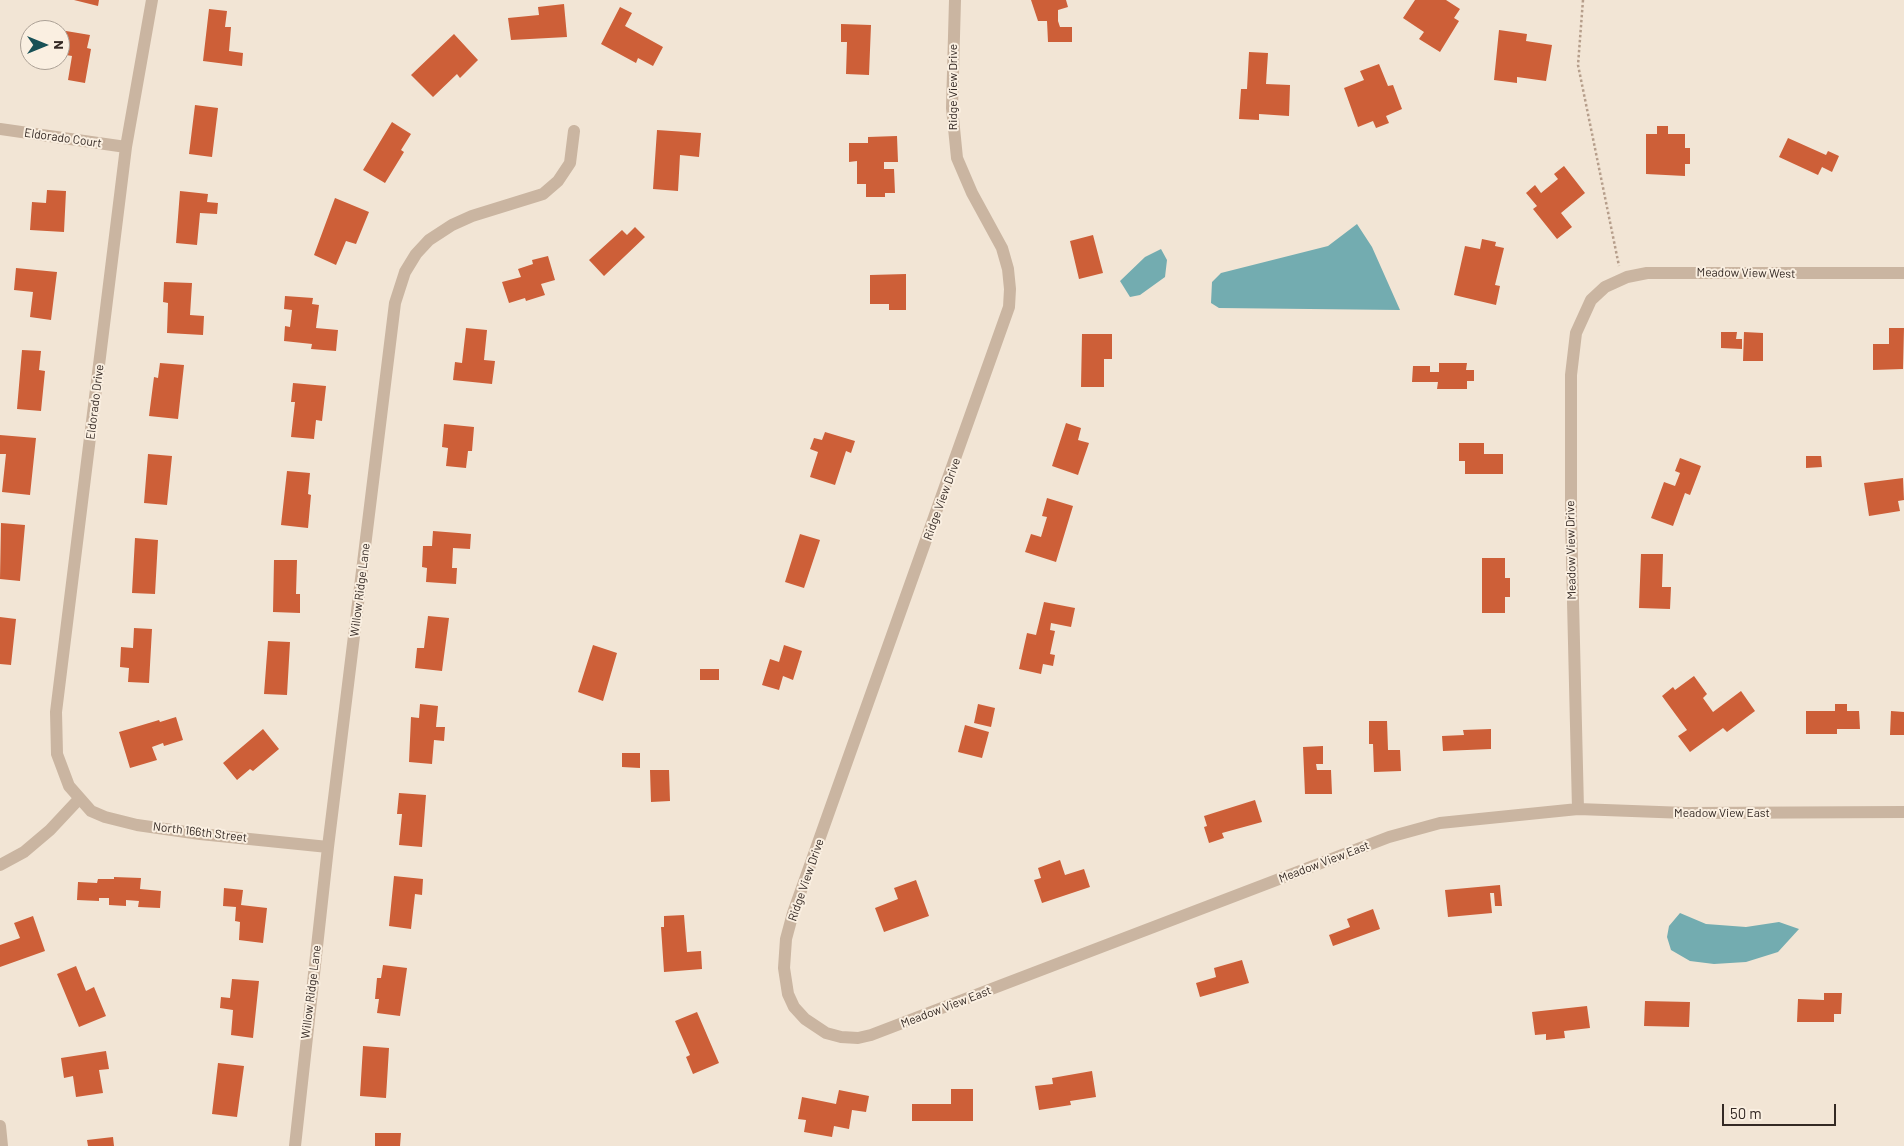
<!DOCTYPE html>
<html>
<head>
<meta charset="utf-8">
<style>
  body { margin:0 }
  #map { position:relative; width:1904px; height:1146px; overflow:hidden; background:#f2e5d5; font-family:Barlow,sans-serif }
  canvas { display:block }
  .north { position:absolute; left:20px; top:20px; width:50px; height:50px; box-sizing:border-box; background:#faefe1; border:1px solid #aba095; border-radius:50%; rotate:90deg; font-size:14px; font-weight:700; line-height:20px; text-align:center; color:#342924 }
  .north::after { content:''; display:block; margin:auto; width:18px; height:22px; background:#185157; clip-path:polygon(50% 0,100% 100%,50% 72%,0 100%) }
  .scale { position:absolute; left:1722px; top:1104px; width:114px; height:22px; box-sizing:border-box; border:2px solid #342924; border-top:0; padding-left:6px; font-size:15px; line-height:18px; white-space:nowrap; color:#342924; -webkit-text-stroke:4px #faefe1; paint-order:stroke }
</style>
</head>
<body>
<div id="map">
<canvas width="1904" height="1146"></canvas>
<div class="north">N</div>
<div class="scale">50 m</div>
</div>
<script>
const c = document.querySelector('canvas').getContext('2d');
c.lineJoin = 'round';
function paint(path, color) { c.fillStyle = color; c.fill(path, 'evenodd'); }
const shape = rows => new Path2D(rows.map(r => 'M' + r).join(''));
function strokePath(path, color, width, dash) { c.strokeStyle = color; c.lineWidth = width; c.lineCap = dash ? 'butt' : 'round'; c.setLineDash(dash || []); c.stroke(path); }
function write(font, color, halo, rows, align = 'center') {
  c.font = font + ' Barlow,sans-serif'; c.lineWidth = 4; c.setLineDash([]); c.textBaseline = 'middle'; c.strokeStyle = halo; c.fillStyle = color; for (const [text, x, y, turn = 0] of rows) {
    c.save(); c.translate(x, y); c.rotate((+turn || 0) * Math.PI / 180); c.textAlign = isNaN(turn) ? turn : align; if (halo) c.strokeText(text, 0, 0); c.fillText(text, 0, 0); c.restore();
  }
}
const water = shape([
  [1357,224,1372,247,1400,310,1219,308,1211,303,1212,282,1221,273,1328,246],
  [1161,249,1167,260,1165,277,1140,295,1130,297,1120,281,1145,257],
  [1680,913,1706,924,1746,927,1779,922,1799,929,1778,952,1746,962,1714,964,1690,961,1671,950,1667,937,1669,926]
]);
const building = shape([
  [74,0,99,0,98,6],
  [1031,0,1066,0,1068,7,1058,10,1058,21,1060,27,1072,27,1072,42,1048,42,1047,21,1038,21],
  [1415,0,1446,0,1460,9,1454,18,1459,21,1440,52,1419,39,1424,32,1403,18],
  [564,4,567,37,511,40,508,18,539,15,538,7],
  [620,7,632,13,625,26,663,47,653,66,638,58,636,63,601,44],
  [209,9,227,11,225,27,231,27,229,51,243,53,242,66,203,61],
  [841,24,871,25,869,75,846,74,847,42,841,42],
  [60,30,90,35,87,48,91,49,85,83,68,80,72,56,60,54],
  [1499,30,1527,34,1526,41,1552,45,1546,81,1517,77,1517,83,1494,80],
  [454,34,478,60,460,78,457,74,433,97,411,75],
  [1249,52,1268,53,1266,84,1290,85,1289,116,1259,114,1259,120,1239,119,1241,89,1247,89],
  [1379,64,1388,86,1393,85,1402,109,1386,116,1389,123,1376,128,1373,121,1358,127,1344,88,1364,80,1360,71],
  [195,105,218,108,212,157,189,154],
  [392,122,411,134,401,150,404,152,385,183,363,170],
  [1657,126,1668,126,1668,134,1685,134,1685,148,1690,148,1690,164,1685,164,1685,176,1646,174,1646,134,1657,134],
  [657,130,701,133,699,157,680,155,678,191,653,189],
  [897,136,898,162,884,162,884,169,894,169,895,193,885,193,885,197,866,197,866,184,857,184,857,161,849,162,849,143,868,143,868,137],
  [1788,138,1826,155,1828,151,1839,156,1832,172,1822,167,1818,175,1779,157],
  [1564,166,1585,193,1561,213,1572,227,1557,239,1533,209,1537,206,1526,193,1535,185,1541,193,1558,179,1554,174],
  [47,190,66,191,64,232,30,230,32,202,46,203],
  [180,191,208,194,207,202,218,203,217,214,200,213,197,245,176,243],
  [335,198,369,212,356,244,346,241,336,265,314,255],
  [635,227,645,237,604,276,589,260,622,230,627,235],
  [1093,235,1103,273,1079,279,1070,241],
  [1482,239,1496,242,1495,246,1504,248,1495,285,1500,286,1496,305,1454,295,1465,246,1480,249],
  [548,256,555,280,541,284,545,295,526,301,525,298,509,303,502,282,521,277,518,269,533,264,532,260],
  [16,268,57,272,51,320,30,317,33,292,14,290],
  [906,274,906,310,889,310,889,304,870,304,870,275],
  [164,282,192,283,190,315,204,316,203,335,167,333,168,303,163,302],
  [285,296,313,298,312,304,319,305,316,328,338,330,336,351,311,349,312,344,284,341,285,326,290,327,292,310,284,309],
  [466,328,487,330,484,360,495,361,492,384,453,380,455,362,462,363],
  [1889,328,1904,328,1903,369,1873,370,1873,344,1889,344],
  [1721,332,1737,332,1736,339,1742,339,1742,349,1721,348],
  [1744,332,1763,333,1763,361,1743,361],
  [1082,334,1112,334,1112,359,1104,359,1104,387,1081,387],
  [22,350,41,351,39,370,45,371,41,411,17,409],
  [160,363,184,365,178,419,149,416,154,377,158,378],
  [1439,363,1467,363,1466,370,1474,370,1474,381,1467,381,1467,389,1437,389,1438,382,1412,382,1413,366,1430,366,1430,372,1439,372],
  [293,383,326,386,322,421,316,420,314,439,291,437,295,402,291,402],
  [1066,423,1081,428,1078,440,1089,443,1078,475,1052,466],
  [444,424,474,427,472,451,468,451,466,468,446,466,448,448,442,447],
  [825,432,855,441,851,453,846,451,835,485,810,477,818,452,810,449,814,438,822,440],
  [0,435,36,438,30,495,2,492,6,454,0,454],
  [1459,443,1484,443,1484,454,1503,454,1503,474,1465,474,1465,461,1459,461],
  [148,454,172,456,167,505,144,503],
  [1806,456,1821,456,1822,467,1806,468],
  [1680,458,1701,466,1690,495,1685,493,1673,526,1651,518,1664,482,1675,486,1680,473,1675,471],
  [287,471,310,473,308,494,311,495,308,528,281,525],
  [1903,478,1904,500,1898,501,1900,511,1869,516,1864,483],
  [1047,498,1073,506,1056,562,1025,552,1031,534,1041,537,1047,517,1042,516],
  [1,523,25,525,20,581,0,579],
  [433,531,471,534,470,549,453,548,452,568,457,568,456,584,426,582,427,568,422,567,423,546,432,546],
  [800,534,820,540,804,588,785,582],
  [135,538,158,540,155,594,132,593],
  [1641,554,1663,554,1662,587,1671,587,1670,609,1639,608],
  [1482,558,1505,558,1505,578,1510,578,1510,597,1505,597,1505,613,1482,613],
  [274,560,297,560,296,594,300,594,300,613,273,612],
  [1044,602,1075,608,1071,627,1051,623,1050,630,1055,631,1050,654,1055,655,1053,666,1043,664,1041,674,1019,669,1027,633,1036,635],
  [428,616,449,618,442,671,415,668,417,648,424,648],
  [0,617,16,619,11,665,0,664],
  [134,628,152,629,149,683,128,682,129,668,120,667,121,647,133,648],
  [268,641,290,642,287,695,264,694],
  [593,645,617,653,603,701,578,692],
  [784,645,802,651,793,680,783,676,779,690,762,685,770,659,779,662],
  [700,669,719,669,719,680,700,680],
  [1694,676,1707,694,1703,698,1713,712,1741,691,1755,711,1727,732,1723,728,1690,752,1678,736,1687,730,1662,696,1673,687,1675,690],
  [420,704,438,706,436,727,445,727,444,741,434,740,432,764,409,762,411,717,419,718],
  [978,704,995,708,991,727,974,723],
  [1835,704,1847,704,1847,711,1859,711,1860,729,1837,729,1837,734,1806,734,1806,711,1835,711],
  [1891,711,1904,712,1904,735,1890,735],
  [176,717,183,740,164,746,163,743,152,747,157,760,130,768,119,732,159,720,160,722],
  [1369,721,1387,721,1388,750,1400,750,1401,771,1374,772,1373,744,1369,744],
  [965,725,989,732,982,758,958,752],
  [263,729,279,749,253,771,250,769,237,780,223,763],
  [1491,729,1491,749,1443,751,1442,736,1464,735,1463,730],
  [1323,746,1323,764,1316,764,1317,770,1331,770,1332,794,1305,794,1303,747],
  [622,753,640,753,640,768,622,767],
  [650,770,669,770,670,801,651,802],
  [399,793,426,795,422,847,399,845,402,814,397,814],
  [1255,800,1262,822,1222,833,1224,838,1209,843,1204,827,1207,826,1204,816],
  [1060,860,1065,875,1084,869,1090,887,1042,903,1034,880,1041,878,1038,868],
  [394,876,423,879,422,895,415,894,411,929,389,926],
  [114,877,141,878,140,889,161,891,160,908,138,907,139,901,126,900,126,906,109,905,109,898,99,898,99,901,77,900,78,882,97,883,98,879,114,879],
  [916,880,929,916,884,932,875,908,898,899,894,888],
  [1500,885,1502,906,1495,906,1494,893,1490,893,1492,913,1448,917,1445,890],
  [224,888,243,890,241,905,267,908,263,943,239,940,240,922,235,921,236,907,223,906],
  [1373,909,1380,929,1333,946,1329,935,1350,927,1347,919],
  [684,915,687,952,701,951,702,969,664,972,661,927,664,927,664,916],
  [33,916,45,951,0,967,0,945,20,938,14,923],
  [1242,960,1249,983,1200,997,1196,983,1216,977,1214,968],
  [383,965,407,968,400,1016,377,1013,379,999,375,999,377,978,381,978],
  [76,966,86,991,94,987,106,1016,79,1027,57,974],
  [232,979,259,981,253,1038,231,1035,233,1010,220,1008,221,997,230,998],
  [1824,993,1842,993,1841,1014,1834,1014,1834,1022,1797,1022,1798,999,1824,1000],
  [1645,1001,1690,1002,1689,1027,1644,1026],
  [1587,1006,1590,1028,1564,1031,1565,1038,1546,1040,1546,1034,1535,1035,1532,1012],
  [697,1012,719,1063,693,1074,686,1057,690,1055,675,1021],
  [363,1046,389,1048,386,1098,360,1096],
  [106,1051,109,1069,99,1070,103,1093,76,1097,73,1076,64,1078,61,1058],
  [218,1063,244,1066,237,1117,212,1114],
  [1092,1071,1096,1097,1070,1101,1071,1105,1039,1110,1035,1086,1053,1084,1052,1078],
  [951,1089,973,1089,973,1121,912,1121,912,1104,951,1104],
  [839,1090,869,1096,866,1112,852,1110,849,1129,834,1126,832,1137,804,1132,806,1120,798,1119,802,1097,836,1104],
  [375,1133,401,1133,400,1146,375,1146],
  [113,1137,114,1146,88,1146,87,1140]
]);
const path = shape([
  [1583,0,1578,65,1619,266]
]);
const minor = shape([
  [152,0,126,147,56,712,57,754,69,786,91,811,105,817,137,825,200,834,328,847],
  [955,0,952,108,957,158,972,193,1002,248,1008,269,1010,289,1009,307,793,913,786,939,784,968,788,994,794,1007,805,1019,826,1033,841,1037,858,1038,871,1035,1389,837,1440,823,1578,809,1686,813,1904,812],
  [0,129,126,147],
  [1578,809,1571,518,1571,375,1576,333,1591,300,1605,287,1627,277,1647,273,1904,273],
  [0,865,24,852,50,830,79,799],
  [0,1126,2,1146],
  [295,1146,328,847,395,303,405,272,416,254,429,240,452,225,472,216,543,194,558,181,570,163,574,131]
]);
const streetNames = [
  ["Ridge View Drive",953,87,-90],
  ["Eldorado Court",63,138,8],
  ["Meadow View West",1746,273,1],
  ["Eldorado Drive",95,402,-83],
  ["Ridge View Drive",942,499,-70],
  ["Meadow View Drive",1571,550,-91],
  ["Willow Ridge Lane",360,590,-83],
  ["Meadow View East",1722,813],
  ["North 166th Street",200,832,7],
  ["Meadow View East",1324,862,-21],
  ["Ridge View Drive",806,880,-71],
  ["Willow Ridge Lane",311,992,-83],
  ["Meadow View East",946,1007,-21]
];
paint(water, '#73acb0');
paint(building, '#cd5f38');
strokePath(path, '#b69e8b', 2.5, [2.5, 2.5]);
strokePath(minor, '#cab5a1', 12);
write('12px', '#342924', '#faefe1', streetNames);
</script>
</body>
</html>
